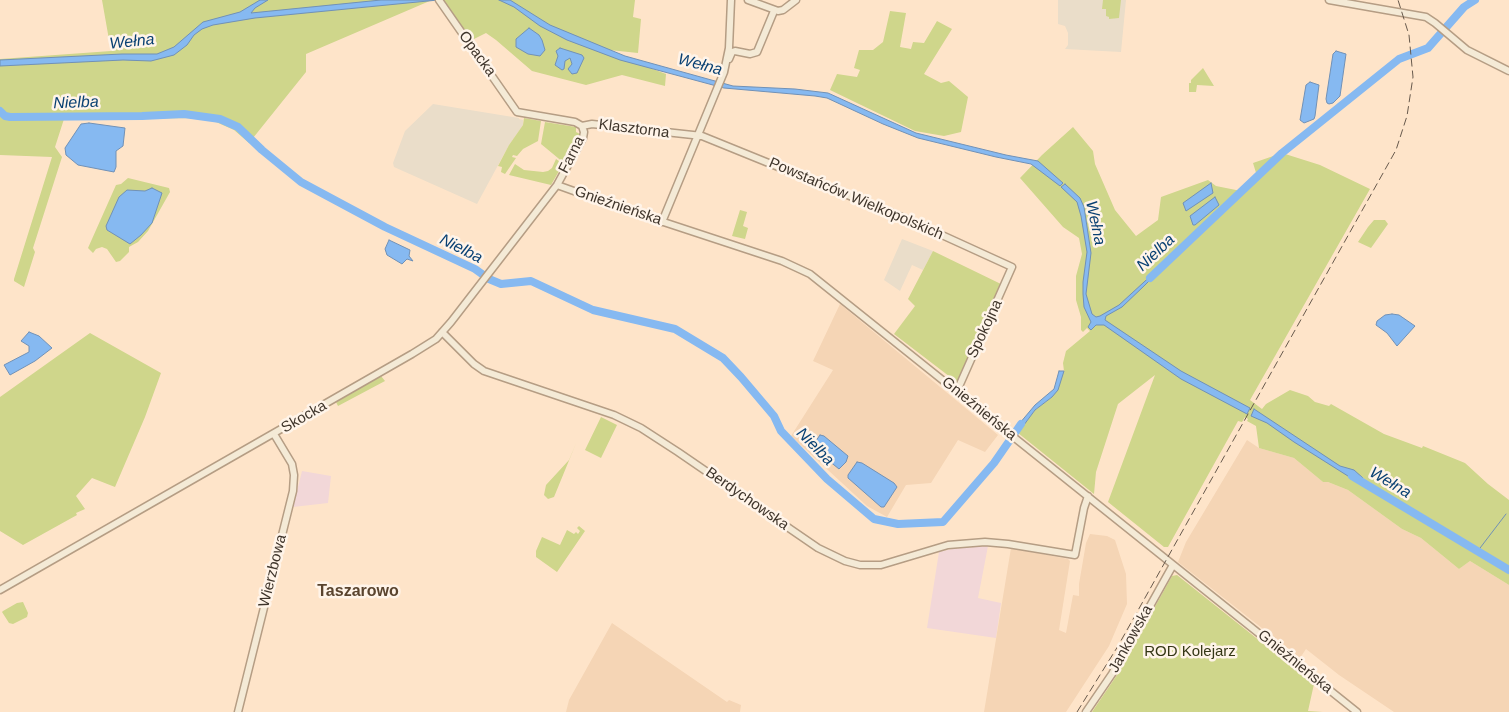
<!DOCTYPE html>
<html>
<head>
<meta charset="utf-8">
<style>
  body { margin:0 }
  canvas { display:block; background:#fee4c9 }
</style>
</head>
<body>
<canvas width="1509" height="712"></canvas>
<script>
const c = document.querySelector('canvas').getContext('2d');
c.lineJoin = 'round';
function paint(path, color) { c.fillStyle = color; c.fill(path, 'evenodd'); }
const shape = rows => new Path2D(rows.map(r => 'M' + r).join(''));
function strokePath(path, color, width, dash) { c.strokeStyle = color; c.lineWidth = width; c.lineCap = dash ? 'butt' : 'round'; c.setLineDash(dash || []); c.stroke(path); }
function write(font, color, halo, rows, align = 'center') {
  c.font = font + ' Arial,sans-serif'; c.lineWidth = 5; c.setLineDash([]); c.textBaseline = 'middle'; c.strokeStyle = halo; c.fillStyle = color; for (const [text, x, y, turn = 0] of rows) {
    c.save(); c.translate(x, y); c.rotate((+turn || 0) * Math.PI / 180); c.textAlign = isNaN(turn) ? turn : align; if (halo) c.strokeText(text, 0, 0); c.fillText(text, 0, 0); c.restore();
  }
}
const commercial = shape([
  [302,471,331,476,328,503,293,507],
  [988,546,978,598,1001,603,996,638,927,628,939,552,952,549]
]);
const built = shape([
  [840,304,998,435,985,452,958,440,931,483,906,485,887,517,867,506,791,436,833,370,813,361],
  [1247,440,1259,448,1294,458,1323,482,1328,482,1348,490,1402,529,1421,538,1459,569,1470,561,1509,585,1509,712,1394,712,1339,675,1306,649,1300,658,1178,562,1186,542],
  [1090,534,1107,536,1115,540,1126,574,1127,604,1109,646,1066,712,984,712,1011,548,1068,559,1070,561,1059,630,1066,633,1073,595,1079,596,1079,584,1086,543],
  [612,623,727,702,729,700,741,705,740,712,566,712,569,700]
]);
const education = shape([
  [1058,0,1126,0,1121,52,1065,49,1068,45,1068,33,1065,26,1058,24],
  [433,104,519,118,519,119,523,120,523,125,509,145,477,204,394,167,393,163,405,131],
  [902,239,933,251,923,270,912,265,900,291,884,280]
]);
const green = shape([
  [102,0,432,0,306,54,306,72,249,143,234,130,207,118,64,119,55,147,62,157,33,248,35,252,24,287,14,281,14,279,52,157,0,155,0,59,111,51],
  [441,0,635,0,633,17,641,19,638,53,600,49,666,74,665,86,622,75,586,85,532,71,496,40,486,33,468,42],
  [1103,0,1121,0,1119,18,1109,19,1109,17,1106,16,1106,9,1102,9],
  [890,11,906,13,900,47,911,49,913,42,924,43,937,21,952,29,924,74,941,83,949,81,968,97,961,132,944,136,915,131,830,90,837,74,857,77,860,70,854,68,859,50,873,50,883,42],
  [1203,68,1214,86,1197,85,1196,92,1189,92,1189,83,1191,83,1191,80],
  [524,118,541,121,538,141,523,149,517,156,513,155,512,157,516,158,505,174,501,172,502,167,498,166,509,145,523,125],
  [545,122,576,127,576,132,580,134,564,163,541,144],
  [1073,127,1093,151,1095,164,1115,210,1136,236,1158,220,1161,197,1208,180,1216,186,1241,191,1257,176,1253,163,1282,153,1320,165,1370,189,1250,400,1262,409,1266,404,1290,390,1308,396,1315,402,1329,406,1331,404,1384,434,1422,448,1423,446,1465,463,1488,484,1509,500,1509,585,1470,561,1459,569,1421,538,1402,529,1348,490,1328,482,1323,482,1294,458,1259,448,1256,426,1247,421,1248,419,1245,417,1242,422,1238,421,1168,547,1164,547,1108,502,1155,375,1118,404,1096,472,1094,494,1018,433,1035,410,1052,397,1064,371,1063,363,1066,351,1090,331,1087,328,1083,332,1081,330,1081,317,1076,300,1076,276,1082,254,1079,238,1063,227,1020,178,1042,155],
  [556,159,563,164,551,185,509,175,515,164,524,170,543,172,548,171,552,168],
  [128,178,169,188,170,192,148,231,138,242,129,247,129,252,120,261,116,262,107,249,102,247,96,249,93,253,88,248,116,185,121,184],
  [740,210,747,212,743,226,748,228,745,239,732,236],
  [1374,220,1385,220,1388,224,1371,248,1358,242,1368,227],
  [933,251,1003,285,958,383,894,334,915,306,908,299],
  [90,333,161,373,145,417,115,487,92,478,76,496,85,509,76,513,77,515,23,545,0,531,0,397],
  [381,376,385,381,338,406,336,402],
  [601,417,617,425,601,458,585,450],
  [577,441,554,497,548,499,544,495,546,485,569,460],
  [579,526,585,531,557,572,536,557,536,551,542,537,560,545,567,530,574,534,576,532,578,534,580,531,577,528],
  [1177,575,1314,684,1308,711,1323,712,1092,712,1117,675,1172,576],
  [23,602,28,613,27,617,13,624,9,623,2,612,3,611,17,603]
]);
const water = shape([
  [260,0,268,0,255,8,251,13,381,0,438,0,255,18,213,25,202,29,194,35,187,45,174,55,151,61,123,60,0,66,0,60,122,54,157,54,174,47,203,22,240,12,260,0],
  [499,0,510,0,550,25,625,56,733,86,795,89,828,93,916,133,1006,155,1038,161,1063,183,1060,186,1031,164,996,157,918,138,883,124,827,98,815,96,724,88,620,60,567,40,540,26,514,7,499,0],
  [529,28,539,35,542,40,545,50,540,56,528,54,516,47,516,39,529,28],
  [560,48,582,55,584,58,577,73,572,74,568,69,572,64,570,58,565,61,564,69,562,70,555,65,558,56,556,51,560,48],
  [1336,51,1346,54,1340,96,1333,103,1329,104,1327,103,1326,99,1333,54,1336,51],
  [1310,82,1319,85,1315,116,1314,119,1304,123,1300,120,1306,85,1310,82],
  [89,123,125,128,123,146,116,151,116,167,114,172,78,165,66,155,65,148,81,124,89,123],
  [1211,183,1213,193,1186,211,1183,203,1211,183],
  [1065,184,1080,198,1084,207,1091,253,1086,294,1092,314,1096,317,1100,316,1119,305,1156,271,1158,272,1144,286,1122,307,1106,316,1105,320,1181,371,1250,408,1247,414,1181,379,1104,325,1096,325,1091,330,1088,327,1091,322,1084,307,1083,294,1083,282,1087,252,1081,216,1077,202,1061,187,1065,184],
  [152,188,162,193,152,223,141,235,130,244,107,230,106,226,119,197,127,190,145,191,152,188],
  [1215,197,1219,205,1195,225,1193,225,1190,216,1215,197],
  [389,240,410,250,409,256,413,261,407,259,402,264,387,255,385,249,389,240],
  [1392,314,1399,315,1415,326,1397,346,1387,333,1376,325,1377,321,1385,315,1392,314],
  [29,332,39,336,52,348,35,361,10,375,4,365,29,352,29,346,21,341,29,332],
  [1059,371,1064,371,1058,390,1052,397,1035,410,1018,433,1014,430,1035,405,1054,389,1059,371],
  [1254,409,1340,466,1354,470,1363,478,1359,483,1294,442,1267,423,1251,416,1254,409],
  [820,435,824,436,848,456,846,462,839,469,818,452,813,445,820,435],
  [857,462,862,463,894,483,897,487,884,507,881,507,848,478,848,475,857,462]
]);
const stream = shape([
  [1477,552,1506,514]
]);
const river = shape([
  [0,111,5,116,10,117,142,116,184,114,220,119,238,127,262,150,301,182,385,227,475,269,489,279,501,284,531,281,593,310,675,329,723,358,741,377,774,416,781,431,827,479,874,519,898,524,943,522,994,463,1021,424],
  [1150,278,1282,153,1399,59,1428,48,1464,7,1475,0],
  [1352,476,1509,570]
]);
const secondary = shape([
  [439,0,517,112,575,122,582,126,592,124,702,136,909,220,1012,267,957,391],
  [748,0,778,11,783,10,796,0],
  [1329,0,1426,17,1435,23,1467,50,1509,71],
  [729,59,732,52,735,51,750,54,757,52,774,11],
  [557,185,624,209,782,261,810,274,1357,712],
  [662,222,724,72,729,48,731,0],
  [442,332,474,364,484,371,614,415,641,428,678,452,818,548,845,561,860,565,881,565,948,545,985,542,1008,544,1075,555,1084,508,1088,496],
  [0,590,412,354,436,339,451,322,557,185,583,138,584,132,582,126],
  [238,712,293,491,294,475,292,464,274,434],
  [1086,712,1112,674,1173,565]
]);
const rail = shape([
  [1077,712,1118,646,1396,150,1407,116,1413,77,1409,35,1398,0]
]);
const streetNames = [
  ["Opacka",477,54,54],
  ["Klasztorna",634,129,7],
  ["Farna",572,155,-63],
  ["Powstańców Wielkopolskich",856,199,23],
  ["Gnieźnieńska",618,206,19],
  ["Spokojna",985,329,-65],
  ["Gnieźnieńska",979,409,39],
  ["Skocka",304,417,-30],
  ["Berdychowska",747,499,35],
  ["Wierzbowa",273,571,-76],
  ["Jankowska",1131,639,-61],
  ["Gnieźnieńska",1295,662,39]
];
const parkNames = [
  ["ROD Kolejarz",1190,652]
];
const waterNames = [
  ["Wełna",132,42,-6],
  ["Wełna",700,65,15],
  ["Nielba",76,103,-2],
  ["Wełna",1095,223,78],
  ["Nielba",461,249,27],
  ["Nielba",1156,253,-43],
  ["Nielba",815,447,45],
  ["Wełna",1390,483,31]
];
const neighbourhoodNames = [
  ["Taszarowo",358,592]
];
paint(commercial, '#f2d7d8');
paint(built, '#f5d5b5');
paint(education, '#eaddc9');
paint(green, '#cfd68b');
paint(water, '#86b9f1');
strokePath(water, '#7191b6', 1);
strokePath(stream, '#7191b6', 1);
strokePath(river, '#86b9f1', 8);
strokePath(secondary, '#b59d84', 9);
strokePath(secondary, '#f4ead6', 6);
strokePath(rail, '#67594c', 1, [8, 4]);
write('15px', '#3f352b', '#fff4e9', streetNames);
write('15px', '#353716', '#fff4e9', parkNames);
write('italic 16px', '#0a4173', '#fff4e9', waterNames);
write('bold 16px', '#5a442e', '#fff4e9', neighbourhoodNames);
</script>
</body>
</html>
